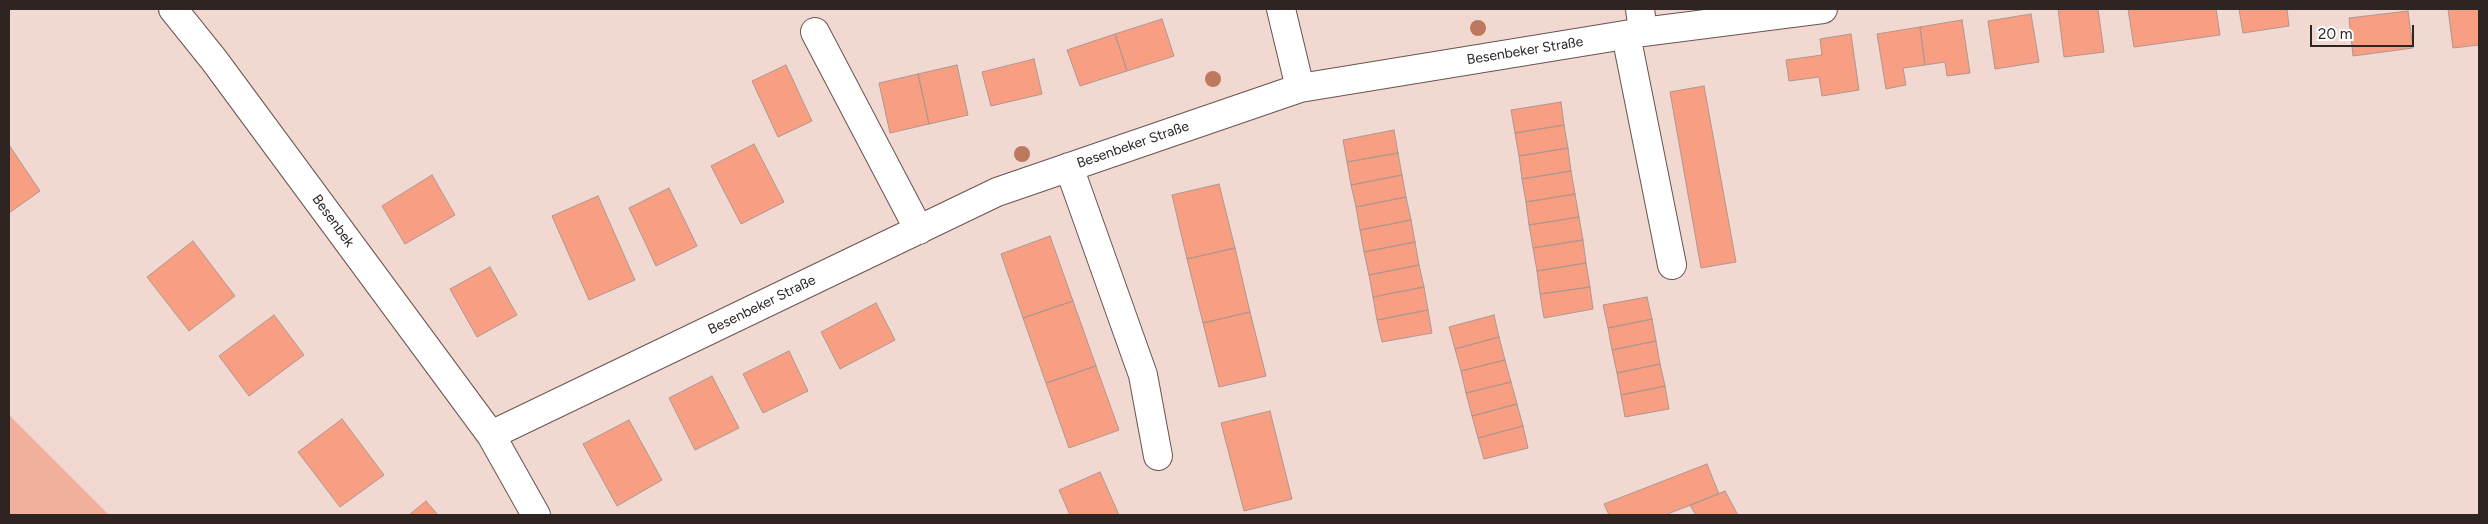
<!DOCTYPE html>
<html>
<head>
<meta charset="utf-8">
<style>
  body { margin:0 }
  #map { position:relative; width:2488px; height:524px; overflow:hidden; background:#f1d9d1; font-family:Figtree,sans-serif }
  canvas { display:block }
  .frame { position:absolute; inset:0; border:10px solid #2e2523; pointer-events:none }
  .scale { position:absolute; left:2310px; top:25px; width:104px; height:22px; box-sizing:border-box; border:2px solid #2e2523; border-top:0; padding-left:6px; font-size:15px; line-height:18px; white-space:nowrap; color:#2e2523; -webkit-text-stroke:4px #fff; paint-order:stroke }
</style>
</head>
<body>
<div id="map">
<canvas width="2488" height="524"></canvas>
<div class="frame"></div>
<div class="scale">20 m</div>
</div>
<script>
const c = document.querySelector('canvas').getContext('2d');
c.lineJoin = 'round';
function paint(path, color) { c.fillStyle = color; c.fill(path, 'evenodd'); }
const shape = rows => new Path2D(rows.map(r => 'M' + r).join(''));
function strokePath(path, color, width, dash) { c.strokeStyle = color; c.lineWidth = width; c.lineCap = dash ? 'butt' : 'round'; c.setLineDash(dash || []); c.stroke(path); }
function write(font, color, halo, rows, align = 'center') {
  c.font = font + ' Figtree,sans-serif'; c.lineWidth = 5; c.setLineDash([]); c.textBaseline = 'middle'; c.strokeStyle = halo; c.fillStyle = color; for (const [text, x, y, turn = 0] of rows) {
    c.save(); c.translate(x, y); c.rotate((+turn || 0) * Math.PI / 180); c.textAlign = isNaN(turn) ? turn : align; if (halo) c.strokeText(text, 0, 0); c.fillText(text, 0, 0); c.restore();
  }
}
const green = shape([
  [9,415,109,515,9,515]
]);
const building = shape([
  [2058,9,2098,9,2104,52,2064,57,2058,9],
  [2128,9,2216,9,2220,35,2134,47,2128,9],
  [2239,9,2287,9,2289,26,2243,33,2239,9],
  [2448,9,2479,9,2479,45,2453,48,2448,9],
  [2408,11,2413,48,2353,56,2349,18,2408,11],
  [2031,14,2039,62,1995,69,1988,21,2031,14],
  [1162,19,1174,56,1127,71,1115,34,1162,19],
  [1962,20,1970,73,1947,76,1945,62,1925,65,1920,27,1962,20],
  [1920,27,1925,65,1903,68,1906,85,1886,89,1877,34,1920,27],
  [1115,34,1127,71,1080,86,1067,50,1115,34],
  [1851,34,1859,90,1822,96,1819,77,1789,81,1786,60,1822,55,1820,39,1851,34],
  [1034,59,1042,94,991,106,982,72,1034,59],
  [786,65,812,121,778,137,752,81,786,65],
  [957,65,968,115,929,124,918,74,957,65],
  [918,74,929,124,890,133,879,83,918,74],
  [1704,86,1736,262,1701,268,1670,92,1704,86],
  [1561,102,1564,125,1515,133,1511,110,1561,102],
  [1564,125,1568,148,1519,156,1515,133,1564,125],
  [1394,130,1398,153,1347,162,1343,140,1394,130],
  [754,144,784,202,741,224,711,166,754,144],
  [9,145,40,191,9,213,9,145],
  [1568,148,1571,171,1522,179,1519,156,1568,148],
  [1398,153,1402,175,1351,185,1347,162,1398,153],
  [1571,171,1575,194,1526,202,1522,179,1571,171],
  [432,175,455,215,405,244,382,206,432,175],
  [1402,175,1406,197,1356,207,1351,185,1402,175],
  [1219,184,1235,248,1187,259,1172,195,1219,184],
  [669,188,697,246,656,266,629,208,669,188],
  [1575,194,1579,217,1529,225,1526,202,1575,194],
  [598,196,635,280,589,300,552,216,598,196],
  [1406,197,1411,220,1360,230,1356,207,1406,197],
  [1579,217,1583,240,1533,248,1529,225,1579,217],
  [1411,220,1415,242,1364,252,1360,230,1411,220],
  [1050,236,1073,301,1023,318,1001,254,1050,236],
  [1583,240,1586,263,1537,271,1533,248,1583,240],
  [193,241,235,296,189,331,147,277,193,241],
  [1415,242,1419,265,1369,275,1364,252,1415,242],
  [1235,248,1250,312,1203,323,1187,259,1235,248],
  [1586,263,1590,287,1540,294,1537,271,1586,263],
  [1419,265,1424,287,1373,297,1369,275,1419,265],
  [490,267,517,315,477,337,450,289,490,267],
  [1424,287,1428,310,1377,320,1373,297,1424,287],
  [1590,287,1593,309,1544,318,1540,294,1590,287],
  [1647,297,1652,319,1608,328,1603,305,1647,297],
  [1073,301,1096,366,1046,383,1023,318,1073,301],
  [876,303,895,340,840,369,821,332,876,303],
  [1428,310,1432,333,1382,342,1377,320,1428,310],
  [1250,312,1266,376,1219,387,1203,323,1250,312],
  [274,315,304,355,249,396,219,356,274,315],
  [1494,315,1499,337,1455,349,1449,327,1494,315],
  [1652,319,1656,341,1612,350,1608,328,1652,319],
  [1499,337,1505,360,1461,371,1455,349,1499,337],
  [1656,341,1660,364,1617,373,1612,350,1656,341],
  [789,351,808,391,763,413,743,374,789,351],
  [1505,360,1511,382,1466,393,1461,371,1505,360],
  [1660,364,1665,386,1621,395,1617,373,1660,364],
  [1096,366,1119,430,1069,448,1046,383,1096,366],
  [712,376,739,428,695,450,669,398,712,376],
  [1511,382,1517,404,1472,416,1466,393,1511,382],
  [1665,386,1669,409,1625,417,1621,395,1665,386],
  [1517,404,1523,426,1478,438,1472,416,1517,404],
  [1270,411,1292,499,1244,511,1221,423,1270,411],
  [342,419,384,475,340,507,298,452,342,419],
  [629,420,662,480,617,506,583,444,629,420],
  [1523,426,1528,448,1484,459,1478,438,1523,426],
  [1707,464,1719,494,1665,515,1609,515,1604,504,1707,464],
  [1100,472,1119,515,1070,515,1059,490,1100,472],
  [1725,491,1738,515,1696,515,1690,505,1725,491],
  [426,501,438,515,409,515,426,501]
]);
const minor = shape([
  [173,9,214,60,491,435,536,515],
  [1281,9,1300,88],
  [1640,9,1643,32],
  [815,32,919,230],
  [1626,35,1672,265],
  [1069,167,1143,375,1158,456],
  [491,435,997,192,1300,88,1643,32,1823,9]
]);
const trees = [
  [1478,28],
  [1213,79],
  [1022,154]
];
const streetNames = [
  ["Besenbeker Straße",1525,51,-9],
  ["Besenbeker Straße",1133,145,-19],
  ["Besenbek",333,221,54],
  ["Besenbeker Straße",762,305,-26]
];
paint(green, '#f0b09c');
paint(building, '#f89e82');
strokePath(building, '#ae9790', 1);
strokePath(minor, '#69544e', 30);
strokePath(minor, '#fff', 28);
c.fillStyle = '#bd795e';
for (const [x, y] of trees) { c.beginPath(); c.arc(x, y, 8, 0, 2 * Math.PI); c.fill(); }
write('14px', '#2e2523', '#fff', streetNames);
</script>
</body>
</html>
